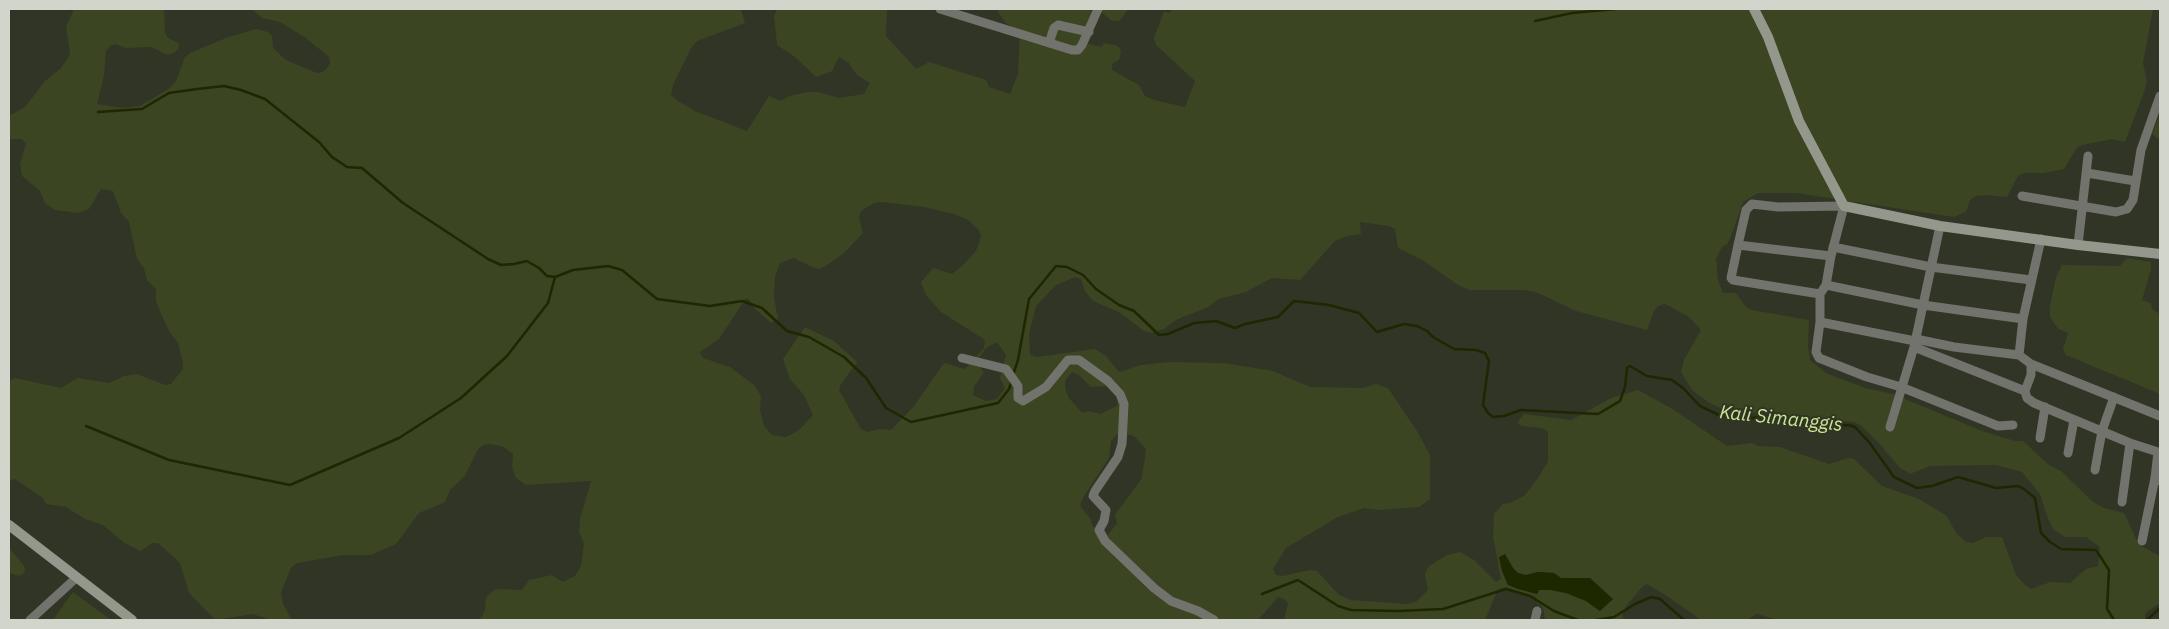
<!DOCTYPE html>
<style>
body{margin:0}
#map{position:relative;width:2169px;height:629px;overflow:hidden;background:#303526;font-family:"IBM Plex Sans",sans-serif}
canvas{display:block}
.frame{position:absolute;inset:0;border:10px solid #d2d5cc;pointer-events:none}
</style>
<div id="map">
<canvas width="2169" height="629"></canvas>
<div class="frame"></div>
</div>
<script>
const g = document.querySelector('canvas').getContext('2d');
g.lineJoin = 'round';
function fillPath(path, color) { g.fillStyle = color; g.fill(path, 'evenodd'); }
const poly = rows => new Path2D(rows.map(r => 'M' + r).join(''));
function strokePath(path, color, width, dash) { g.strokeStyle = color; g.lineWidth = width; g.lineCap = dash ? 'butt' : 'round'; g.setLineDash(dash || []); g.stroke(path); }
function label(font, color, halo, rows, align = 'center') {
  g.font = font + ' "IBM Plex Sans",sans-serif'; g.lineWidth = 4; g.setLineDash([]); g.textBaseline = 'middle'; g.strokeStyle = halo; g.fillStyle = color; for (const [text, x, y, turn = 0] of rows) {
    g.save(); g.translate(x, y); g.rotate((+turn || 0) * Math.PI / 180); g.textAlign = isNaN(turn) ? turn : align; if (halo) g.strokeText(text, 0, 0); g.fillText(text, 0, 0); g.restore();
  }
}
const green = poly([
 [74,9,164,9,165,33,168,38,179,43,178,49,174,53,168,55,151,47,126,48,115,44,110,46,106,51,104,75,97,104,122,108,140,106,170,88,176,81,185,57,190,53,226,38,256,29,268,32,272,36,273,48,286,60,317,73,323,72,327,68,330,63,329,57,306,38,280,22,262,18,252,9,741,9,745,23,697,41,691,48,673,85,671,95,678,101,695,111,747,131,769,96,781,101,789,96,808,92,818,92,839,98,864,94,870,83,857,75,848,62,839,57,832,71,816,77,795,57,777,45,774,16,777,9,887,9,886,36,916,69,929,62,986,80,989,87,1010,94,1018,74,1020,31,1006,23,998,12,998,9,1089,9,1092,12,1088,44,1102,47,1104,43,1115,45,1120,48,1121,53,1119,60,1112,64,1112,70,1139,85,1145,96,1154,100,1185,107,1195,81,1156,45,1154,38,1164,11,1170,13,1171,9,2153,9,2143,63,2147,82,2145,89,2125,142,2112,139,2078,146,2064,169,2044,173,2024,173,2018,176,2007,197,1988,195,1976,196,1970,200,1966,212,1954,217,1796,193,1758,193,1743,202,1730,239,1727,244,1722,247,1716,259,1718,280,1723,293,1736,293,1746,307,1752,310,1809,320,1808,347,1810,360,1826,373,1865,388,1893,394,1982,431,2015,441,2023,441,2049,465,2061,471,2093,502,2104,508,2124,513,2139,545,2160,556,2160,603,2145,613,2145,620,1778,620,1757,614,1747,620,1701,620,1667,596,1647,584,1643,586,1626,606,1622,616,1624,620,1545,620,1544,612,1541,605,1537,603,1536,597,1506,587,1498,589,1485,620,1284,620,1288,603,1284,599,1278,597,1258,620,479,620,485,611,486,597,496,589,522,590,529,580,552,575,563,582,575,576,581,566,584,544,579,532,580,519,591,481,526,485,516,478,512,467,513,454,502,446,490,444,483,445,478,449,464,477,450,490,445,502,419,513,396,544,371,555,344,555,297,563,291,568,281,592,283,604,292,620,271,620,253,614,215,620,189,593,180,563,158,543,152,543,140,551,123,542,103,525,85,519,66,507,46,504,43,498,15,479,9,481,9,381,15,378,61,388,78,378,109,383,124,376,137,374,165,385,171,384,183,369,183,363,178,343,170,333,160,312,156,301,156,289,147,280,144,268,137,259,129,222,121,213,113,191,101,189,89,209,78,213,55,210,45,203,40,191,22,176,20,164,26,144,22,139,9,139,9,116,25,107,45,81,61,68,68,58,70,52,66,27],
 [882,202,924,207,953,214,967,219,979,230,981,237,976,251,962,266,952,274,933,268,921,282,926,295,941,312,985,340,984,348,965,369,944,363,914,406,891,430,879,429,867,432,861,429,839,390,841,384,857,362,834,341,805,327,783,359,790,379,804,395,813,415,799,430,786,437,772,435,764,426,760,410,761,396,754,385,730,367,703,358,700,352,719,339,746,298,750,300,755,309,769,321,771,323,778,319,774,298,775,277,780,263,794,258,812,267,819,269,826,266,844,253,863,233,859,218,861,211,874,203],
 [1360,222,1389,226,1395,229,1398,248,1424,261,1458,285,1470,290,1525,290,1538,293,1576,311,1647,330,1654,311,1658,306,1665,304,1689,317,1701,330,1684,360,1681,372,1692,390,1708,402,1720,408,1747,409,1753,413,1854,422,1860,425,1877,441,1899,467,1910,474,1930,466,1996,465,2022,472,2040,494,2048,519,2054,530,2065,537,2086,537,2100,547,2098,566,2086,569,2070,583,2050,582,2031,589,2025,585,2016,575,2002,537,1986,537,1973,543,1966,542,1956,533,1947,516,1919,499,1882,486,1854,459,1848,458,1829,464,1780,447,1758,446,1752,443,1727,446,1671,408,1638,390,1611,398,1571,420,1524,414,1517,423,1523,426,1542,428,1548,432,1548,461,1538,478,1525,495,1510,503,1503,504,1494,514,1493,537,1501,579,1496,582,1474,560,1460,552,1447,555,1428,567,1425,574,1428,590,1417,601,1407,604,1351,600,1339,595,1317,571,1310,570,1283,576,1276,575,1273,569,1286,548,1338,517,1364,508,1378,510,1419,507,1430,499,1430,455,1417,431,1388,388,1376,384,1363,388,1310,387,1273,371,1224,363,1170,362,1141,365,1119,372,1106,356,1095,349,1037,357,1030,355,1029,334,1036,306,1056,285,1075,277,1081,279,1085,291,1093,301,1119,312,1144,331,1151,333,1164,329,1176,320,1208,307,1219,299,1246,292,1272,278,1300,280,1335,241,1348,236,1361,234],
 [997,342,1006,355,1000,378,1005,388,997,399,986,401,973,395,974,387,984,372,981,369,979,358,986,348],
 [1072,372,1079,375,1091,387,1108,386,1118,398,1117,406,1100,414,1090,411,1082,413,1069,398,1065,388,1065,381],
 [1122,433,1134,436,1146,449,1142,478,1117,512,1115,515,1117,523,1108,535,1093,527,1090,518,1080,506,1084,496,1109,458,1111,441,1116,435],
 [1499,557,1518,573,1526,575,1538,572,1554,573,1561,578,1590,578,1600,611,1586,601,1566,593,1551,590,1539,590,1537,594,1532,593,1508,585,1502,571],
 [1102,9,1128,9,1120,21,1112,21,1101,12],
 [2160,114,2160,140,2152,134],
 [2127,258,2151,262,2151,269,2142,300,2151,303,2152,309,2160,314,2160,394,2066,355,2063,349,2068,333,2058,329,2050,317,2050,306,2056,277,2062,265,2120,266],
 [9,548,24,566,25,572,20,576,9,573],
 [73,592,111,620,53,620]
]);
const water = poly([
 [1505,554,1513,568,1518,573,1526,575,1538,572,1554,573,1561,578,1590,578,1613,599,1600,611,1586,601,1566,593,1551,590,1539,590,1537,594,1518,589,1508,585,1502,571,1499,557]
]);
const stream = poly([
 [1535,21,1572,13,1616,9],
 [98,112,142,109,169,93,197,89,224,86,241,90,265,99,319,142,332,157,347,167,362,168,403,203,488,259,501,265,514,264,527,261,539,268,547,276,555,277,573,270,608,266,622,270,657,299,710,306,742,301,762,308,787,331,809,337,844,357,866,378,886,408,911,422,998,403,1009,389,1012,380],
 [1013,375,1018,360,1029,299,1056,266,1067,267,1083,275,1096,289,1119,305,1134,311,1159,335,1168,334,1194,323,1216,321,1235,328,1245,324,1278,317,1294,301,1329,305,1359,313,1377,332,1404,324,1417,326,1427,331,1433,337,1454,349,1476,350,1485,353,1489,361,1483,405,1488,413,1493,417,1504,416,1521,410,1598,414,1620,401,1625,387,1627,368,1630,366,1647,376,1672,380,1683,388,1700,406,1721,416,1734,413,1753,418,1764,416,1797,424,1820,426,1849,425,1855,427,1869,442,1894,477,1917,488,1932,486,1958,477,1996,488,2018,486,2024,489,2035,498,2041,533,2050,542,2061,549,2096,550,2109,570,2107,609,2114,620],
 [86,426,169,460,290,485,399,438,461,398,507,356,548,303,555,277],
 [1262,594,1298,580,1338,606,1351,610,1398,611,1443,609,1506,589,1530,596,1554,611,1578,620],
 [1596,620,1614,617,1635,604,1651,597,1660,599,1684,620],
 [2147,620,2160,608]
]);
const street = poly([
 [940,9,1072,50,1078,50,1082,45,1098,9],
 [1049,43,1054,28,1058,25,1089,32],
 [2087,173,2135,181],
 [2022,196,2116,212,2127,209,2133,200,2141,150,2160,96],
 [2041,239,2023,319,2019,355,2031,364,2031,375,2025,391,2027,398,2034,403,2130,443,2158,452,2155,478,2160,481],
 [1738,245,1831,256],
 [2078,245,2088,156],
 [1833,247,1931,267,2031,280],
 [1826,285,1923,305,2023,319],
 [1820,294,1733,280,1731,278,1738,245,1746,210,1752,204,1778,207,1844,206,1831,256,1826,285,1820,294,1820,322,1816,352,1819,358,1867,377,1901,387,1998,426,2013,425],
 [1820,322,1915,341],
 [1916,339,1954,347,2019,355],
 [1914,347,2025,391],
 [962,358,1006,369,1018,386,1018,398,1023,401,1046,387,1068,360,1079,360,1108,381,1120,394,1124,404,1122,444,1118,457,1095,491,1093,496,1106,510,1104,521,1099,530,1105,541,1154,588,1171,601,1198,611,1214,620],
 [2031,364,2160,416],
 [1890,427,1914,347,1940,226],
 [2040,438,2045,407],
 [2068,453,2074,420],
 [2095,470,2102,431,2114,397],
 [2122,502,2130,443],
 [2142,541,2155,478],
 [30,620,76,578],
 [1535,620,1537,611]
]);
const secondary = poly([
 [1754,9,1768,37,1799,121,1844,206,1940,226,2078,245,2160,254],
 [9,525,132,620]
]);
const waterNames = [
 ["Kali Simanggis",1781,419,6]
];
fillPath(green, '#3c4522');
fillPath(water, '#1d2700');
strokePath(stream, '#1d2700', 2.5);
strokePath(street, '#71736c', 9);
strokePath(secondary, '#94988c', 10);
label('italic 19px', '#cde691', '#303526', waterNames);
</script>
